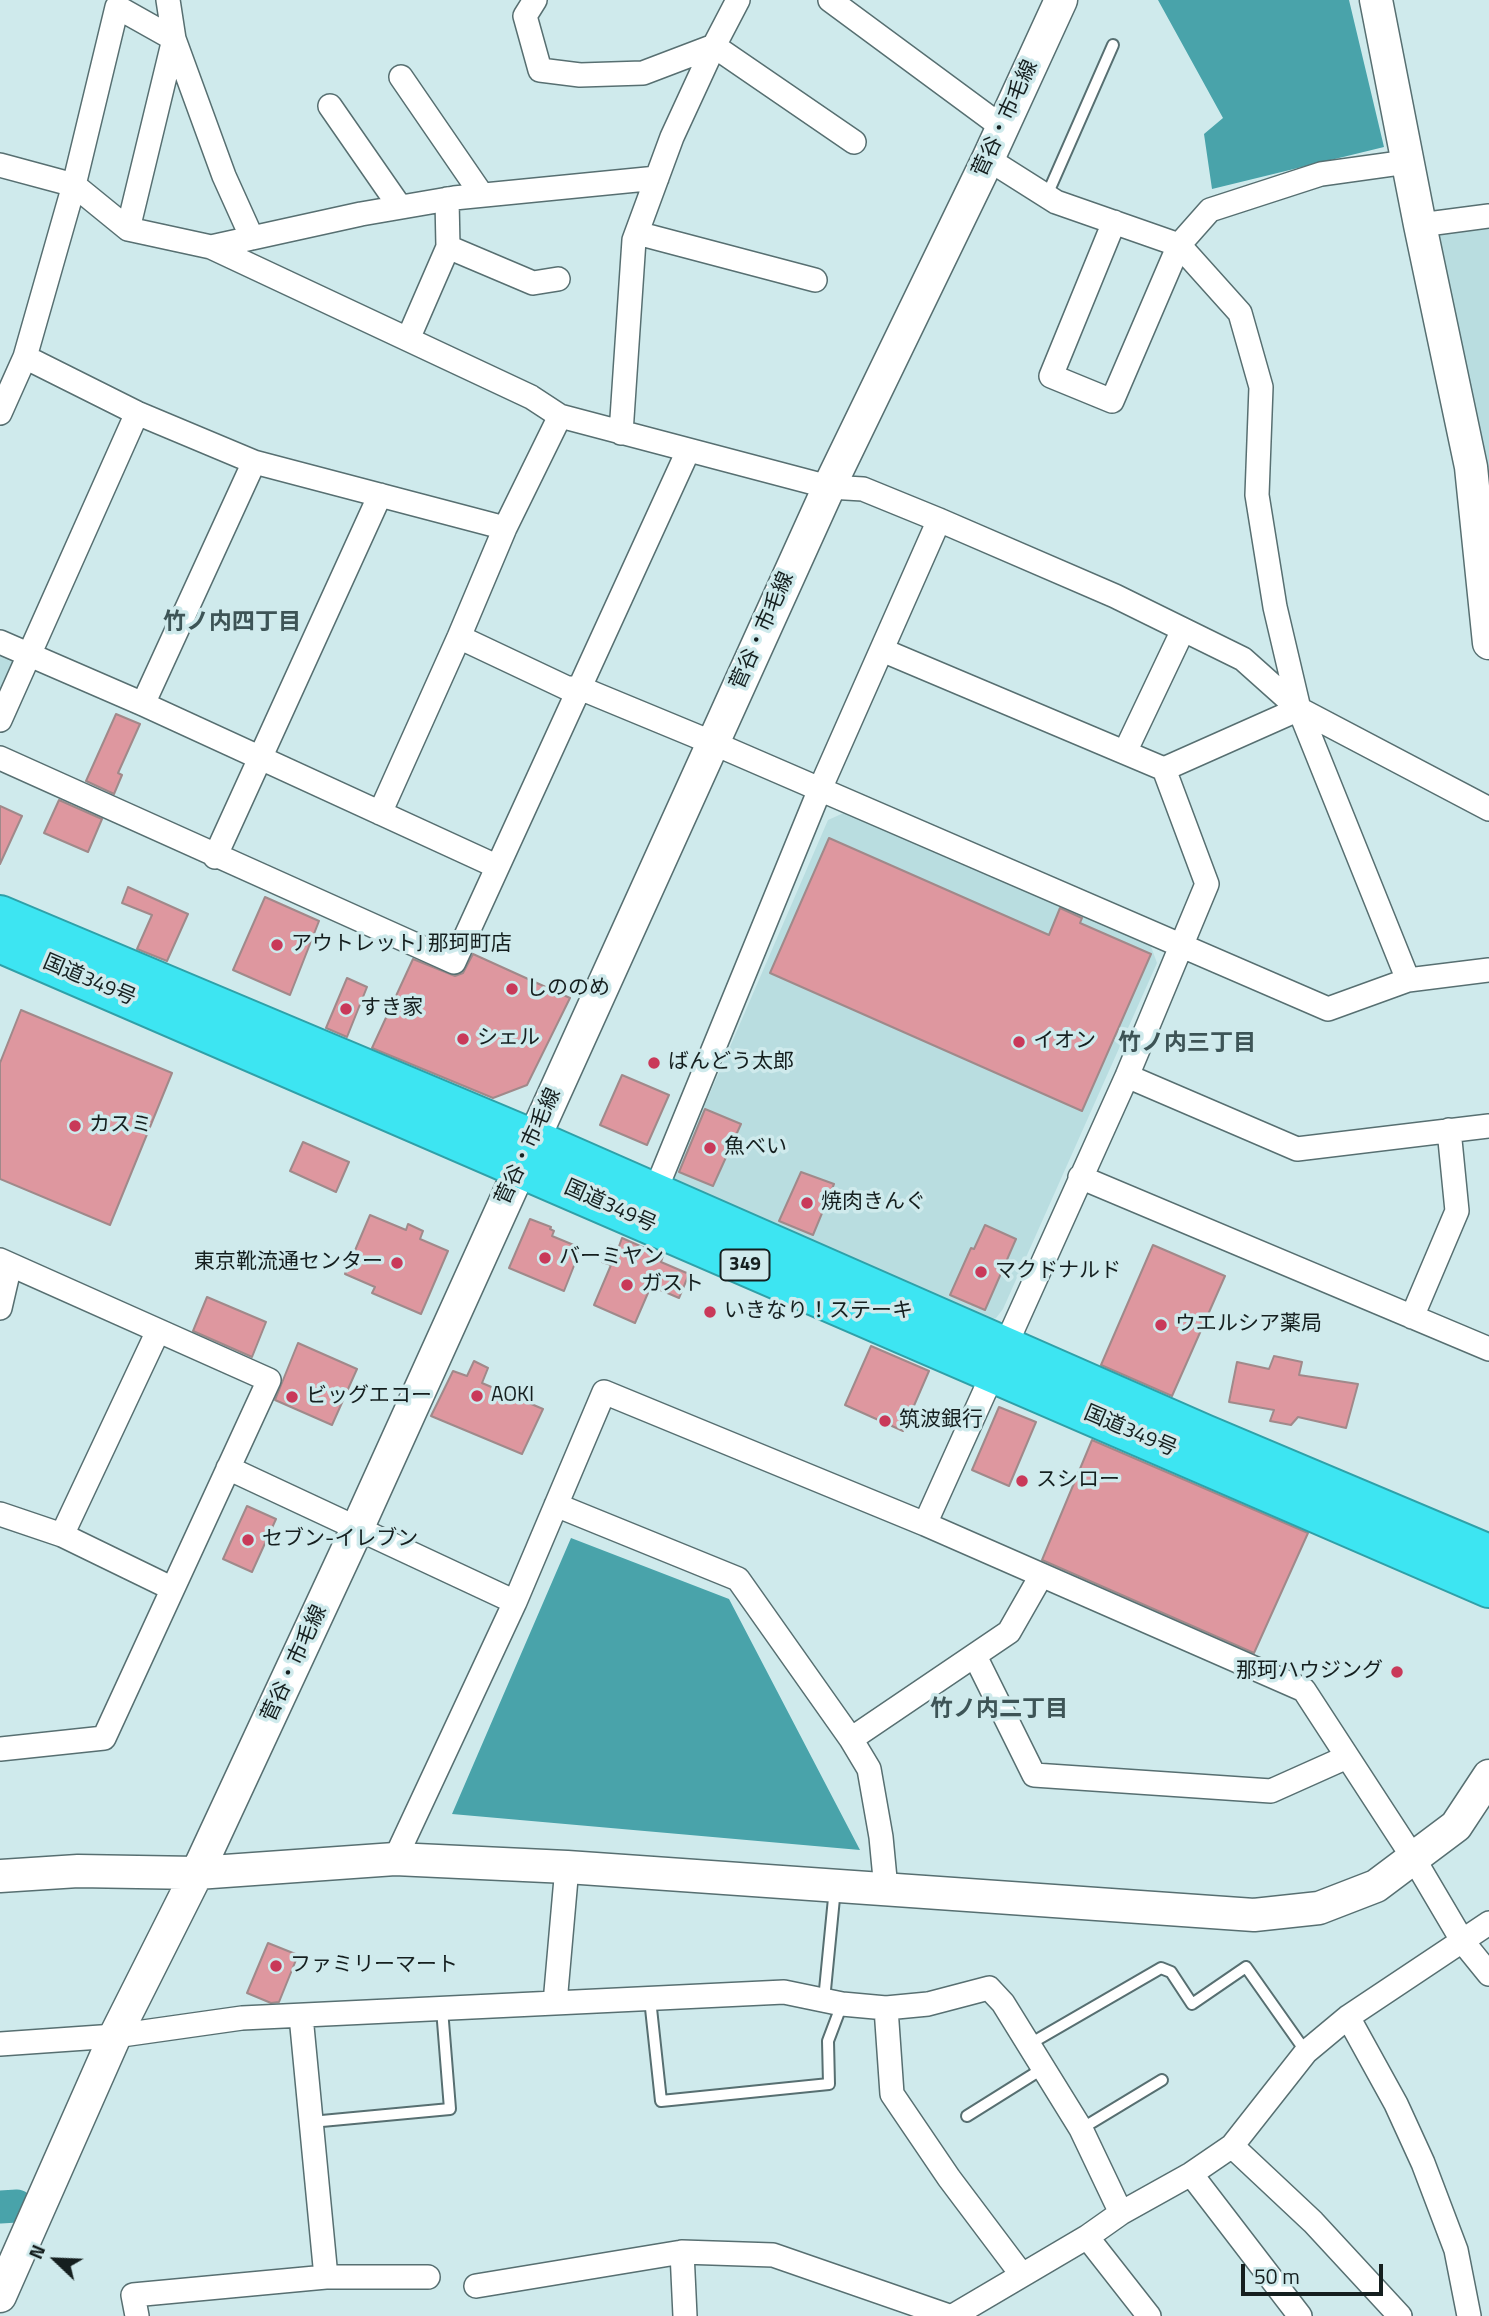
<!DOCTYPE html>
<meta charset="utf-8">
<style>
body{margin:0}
#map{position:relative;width:1489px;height:2316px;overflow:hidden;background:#cfeaec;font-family:"Titillium Web",sans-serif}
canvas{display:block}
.north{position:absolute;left:21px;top:2225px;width:70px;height:70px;-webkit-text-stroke:5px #cfeaec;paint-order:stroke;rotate:293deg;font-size:19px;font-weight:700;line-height:28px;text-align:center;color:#151f1f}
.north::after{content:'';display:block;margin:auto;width:24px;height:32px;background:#151f1f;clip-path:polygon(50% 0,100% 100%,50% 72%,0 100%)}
.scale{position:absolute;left:1241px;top:2264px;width:142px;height:32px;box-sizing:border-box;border:4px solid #151f1f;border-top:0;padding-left:9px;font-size:21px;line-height:24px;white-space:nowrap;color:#151f1f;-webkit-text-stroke:5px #cfeaec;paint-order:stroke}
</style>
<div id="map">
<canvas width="1489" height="2316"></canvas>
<div class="north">N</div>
<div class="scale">50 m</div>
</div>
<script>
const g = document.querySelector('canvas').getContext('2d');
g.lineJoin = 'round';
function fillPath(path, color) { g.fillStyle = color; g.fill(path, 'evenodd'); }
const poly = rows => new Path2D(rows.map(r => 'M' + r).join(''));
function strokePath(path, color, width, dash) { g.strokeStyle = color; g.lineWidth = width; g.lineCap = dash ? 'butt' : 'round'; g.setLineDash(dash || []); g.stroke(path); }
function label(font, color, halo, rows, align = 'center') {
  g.font = font + ' "Titillium Web","Noto Sans JP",sans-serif'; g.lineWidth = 7; g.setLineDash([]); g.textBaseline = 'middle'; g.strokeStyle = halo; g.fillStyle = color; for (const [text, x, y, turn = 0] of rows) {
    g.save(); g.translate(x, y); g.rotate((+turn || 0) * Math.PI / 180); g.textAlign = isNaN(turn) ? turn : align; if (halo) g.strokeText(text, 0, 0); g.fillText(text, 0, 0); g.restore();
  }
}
const built = poly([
 [1489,228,1489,520,1436,235],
 [0,652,15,658,0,692],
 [848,811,1149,941,1157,963,1003,1309,996,1318,985,1322,672,1181,828,820]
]);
const water = poly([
 [1158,0,1349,0,1384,147,1212,189,1204,134,1223,118],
 [571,1538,729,1599,860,1850,452,1814]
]);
const river = poly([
 [0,2207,17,2206]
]);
const building = poly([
 [116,714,140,724,118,773,122,775,114,794,86,781,116,714],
 [59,800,102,819,88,852,44,833,59,800],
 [0,806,22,816,0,864,0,806],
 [829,838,1049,935,1060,908,1082,918,1080,923,1151,954,1082,1111,770,973,829,838],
 [128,887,188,914,167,961,137,949,152,915,122,903,128,887],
 [265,897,319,921,290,995,233,970,265,897],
 [473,954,570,998,527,1085,493,1098,372,1048,413,959,455,976,463,973,473,954],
 [347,978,367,987,347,1037,326,1028,347,978],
 [21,1010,172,1073,110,1225,0,1179,0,1063,21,1010],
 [622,1075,669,1095,647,1145,600,1125,622,1075],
 [705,1109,741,1124,713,1186,679,1172,705,1109],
 [303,1142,349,1162,336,1192,290,1171,303,1142],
 [801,1172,834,1184,813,1235,779,1221,801,1172],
 [370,1215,406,1230,408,1224,423,1231,420,1239,448,1251,421,1314,372,1293,375,1287,345,1274,370,1215],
 [530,1219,551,1227,550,1229,554,1231,552,1236,581,1248,564,1291,509,1268,530,1219],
 [985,1225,1016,1239,985,1310,950,1295,971,1248,974,1249,985,1225],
 [622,1238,663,1256,661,1262,689,1274,679,1298,651,1286,635,1323,594,1305,611,1265,602,1262,609,1245,618,1249,622,1238],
 [1153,1245,1225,1276,1172,1396,1101,1365,1153,1245],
 [207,1297,266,1322,252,1357,193,1331,207,1297],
 [298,1343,357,1369,332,1425,275,1400,298,1343],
 [871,1346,929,1371,903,1431,845,1405,871,1346],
 [1274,1356,1302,1362,1299,1375,1358,1384,1346,1428,1298,1417,1291,1425,1270,1421,1274,1410,1229,1402,1237,1362,1269,1369,1274,1356],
 [474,1361,488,1368,482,1383,543,1409,522,1454,431,1416,453,1371,467,1376,474,1361],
 [999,1407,1036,1422,1009,1486,972,1470,999,1407],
 [1092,1440,1308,1533,1254,1653,1042,1560,1092,1440],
 [247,1506,276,1519,252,1572,223,1559,247,1506],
 [268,1943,298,1955,279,2002,271,2003,247,1993,268,1943]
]);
const lane = poly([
 [1047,195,1113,45],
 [650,1999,661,2101,829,2084,828,2041,842,2004],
 [824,2000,835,1888],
 [1028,2045,1161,1968,1171,1972,1192,2004,1246,1967,1306,2052],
 [967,2116,1042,2069],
 [311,2122,450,2109,442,2009],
 [1081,2129,1162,2080]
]);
const street = poly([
 [168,0,174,39,224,176,252,238],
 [535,0,525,16,540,70,580,75,643,73,714,46],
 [830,0,1002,127],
 [714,46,854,142],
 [401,77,482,195],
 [330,106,400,207],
 [988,159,1056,202,1179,245,1240,313,1261,387,1257,495,1275,607,1299,709,1408,980],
 [0,165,74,185,128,229,211,247,531,397,560,416,829,487,863,489,939,520,1115,596,1243,659,1299,709,1489,809],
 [1114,222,1051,376,1112,401,1179,245,1210,210,1321,174,1407,162],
 [1420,225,1489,216],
 [637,233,815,280],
 [211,247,361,214,454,198,657,178],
 [448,247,533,283,558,279],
 [408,339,448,247,447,199],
 [25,357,137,413,254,462,505,528],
 [0,413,25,357,74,185,117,7,174,39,128,229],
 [621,433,634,240,672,137,714,46,738,0],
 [459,637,567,688,580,688,713,743,1328,1009,1408,980,1489,970],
 [0,642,143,704,496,866],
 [882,650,1164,769,1299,709],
 [143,704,254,462],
 [0,720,137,413],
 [1125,752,1183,630],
 [0,758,454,962,688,451],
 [380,813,459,637,505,528,560,416],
 [215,857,380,495],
 [1127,1076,1297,1149,1489,1126],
 [1080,1177,1489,1349],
 [654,1194,820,789,939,520],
 [0,1260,269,1380,104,1738,0,1749],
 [0,1308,10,1265],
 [1412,1317,1457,1211,1449,1130],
 [228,1468,515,1602],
 [556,1505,738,1579,851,1739,869,1769,881,1837,886,1889],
 [0,1514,62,1535,171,1588],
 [925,1524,1127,1076,1207,884,1164,769],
 [62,1535,158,1331],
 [975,1656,1034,1775,1271,1791,1347,1757],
 [851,1739,1009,1632,1041,1576],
 [395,1859,515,1602,604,1392,925,1524,1304,1690,1414,1859,1463,1942,1489,1974],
 [555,2003,567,1867],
 [886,2008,892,2094,949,2178,1022,2275],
 [1348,2017,1396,2104,1423,2163,1456,2250,1469,2316],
 [0,2044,115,2036,242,2018,784,1992,842,2004,886,2008,928,2004,989,1988,1003,2003,1081,2129,1121,2213],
 [1232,2146,1313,2222,1400,2316],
 [1191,2174,1300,2316],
 [1087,2237,1149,2316],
 [682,2252,685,2316],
 [326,2277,428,2277],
 [476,2286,682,2252,773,2255,949,2316],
 [137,2316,133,2295,326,2277,301,2016],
 [953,2316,1087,2237,1121,2213,1191,2174,1232,2146,1306,2052,1348,2017,1489,1923]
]);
const secondary = poly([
 [1376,0,1420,225,1471,467,1489,643],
 [0,1876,78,1871,197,1873,395,1859,567,1867,1254,1915,1319,1908,1376,1886,1456,1826,1489,1776],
 [0,2296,115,2036,197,1873,357,1529,829,487,988,159,1061,0]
]);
const highway = poly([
 [0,915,533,1139,1204,1434,1489,1554],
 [0,943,1489,1588]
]);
const markers = [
 [277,945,7,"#c93959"],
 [512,989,7,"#c93959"],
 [346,1009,7,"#c93959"],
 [463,1039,7,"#c93959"],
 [1019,1042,7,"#c93959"],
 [654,1063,7,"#c93959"],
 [75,1126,7,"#c93959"],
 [710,1148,7,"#c93959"],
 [807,1203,7,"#c93959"],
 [545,1258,7,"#c93959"],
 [397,1263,7,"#c93959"],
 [981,1272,7,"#c93959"],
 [627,1285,7,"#c93959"],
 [710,1312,7,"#c93959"],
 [1161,1325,7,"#c93959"],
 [477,1396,7,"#c93959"],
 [292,1397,7,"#c93959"],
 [885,1421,7,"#c93959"],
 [1022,1481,7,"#c93959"],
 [248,1540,7,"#c93959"],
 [1397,1672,7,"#c93959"],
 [276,1966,7,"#c93959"]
];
const shields = [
 [745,1265,49]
];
const shieldNames = [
 ["349",745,1265]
];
const streetNames = [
 ["菅谷・市毛線",1006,119,-65],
 ["菅谷・市毛線",763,631,-66],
 ["国道349号",89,981,23],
 ["菅谷・市毛線",529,1147,-65],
 ["国道349号",610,1207,24],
 ["国道349号",1130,1432,23],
 ["菅谷・市毛線",295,1664,-65]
];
const poiNames = [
 ["アウトレットJ 那珂町店",291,945],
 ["しののめ",526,989],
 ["すき家",360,1009],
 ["シェル",477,1039],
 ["イオン",1033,1042],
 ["ばんどう太郎",668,1063],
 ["カスミ",89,1126],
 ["魚べい",724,1148],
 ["焼肉きんぐ",821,1203],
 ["バーミヤン",559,1258],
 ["東京靴流通センター",383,1263,"right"],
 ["マクドナルド",995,1272],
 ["ガスト",641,1285],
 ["いきなり！ステーキ",724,1312],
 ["ウエルシア薬局",1175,1325],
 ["AOKI",491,1396],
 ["ビッグエコー",306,1397],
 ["筑波銀行",899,1421],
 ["スシロー",1036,1481],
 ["セブン-イレブン",262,1540],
 ["那珂ハウジング",1383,1672,"right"],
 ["ファミリーマート",290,1966]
];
const neighbourhoodNames = [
 ["竹ノ内四丁目",232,623],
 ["竹ノ内三丁目",1187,1044],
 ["竹ノ内二丁目",999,1710]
];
fillPath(built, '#b9dde0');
fillPath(water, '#49a3aa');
strokePath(river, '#49a3aa', 33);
fillPath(building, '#de979f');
strokePath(building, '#a0898a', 2);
strokePath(lane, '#576f71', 14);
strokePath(street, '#576f71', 26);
strokePath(secondary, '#576f71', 35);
strokePath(highway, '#2fa0a8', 42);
strokePath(lane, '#fff', 10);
strokePath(street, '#fff', 23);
strokePath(secondary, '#fff', 32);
strokePath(highway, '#3de5f2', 38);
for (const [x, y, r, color] of markers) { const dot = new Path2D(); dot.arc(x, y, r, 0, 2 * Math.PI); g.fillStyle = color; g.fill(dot); strokePath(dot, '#cfeaec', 2.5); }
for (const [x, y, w] of shields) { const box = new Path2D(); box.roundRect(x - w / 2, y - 15.5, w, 31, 5); g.fillStyle = '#cfeaec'; g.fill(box); strokePath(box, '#151f1f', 2); }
label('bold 19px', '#151f1f', null, shieldNames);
label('21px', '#151f1f', '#cfeaec', streetNames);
label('21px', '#151f1f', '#cfeaec', poiNames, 'left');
label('bold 23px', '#3d5456', '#cfeaec', neighbourhoodNames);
</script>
